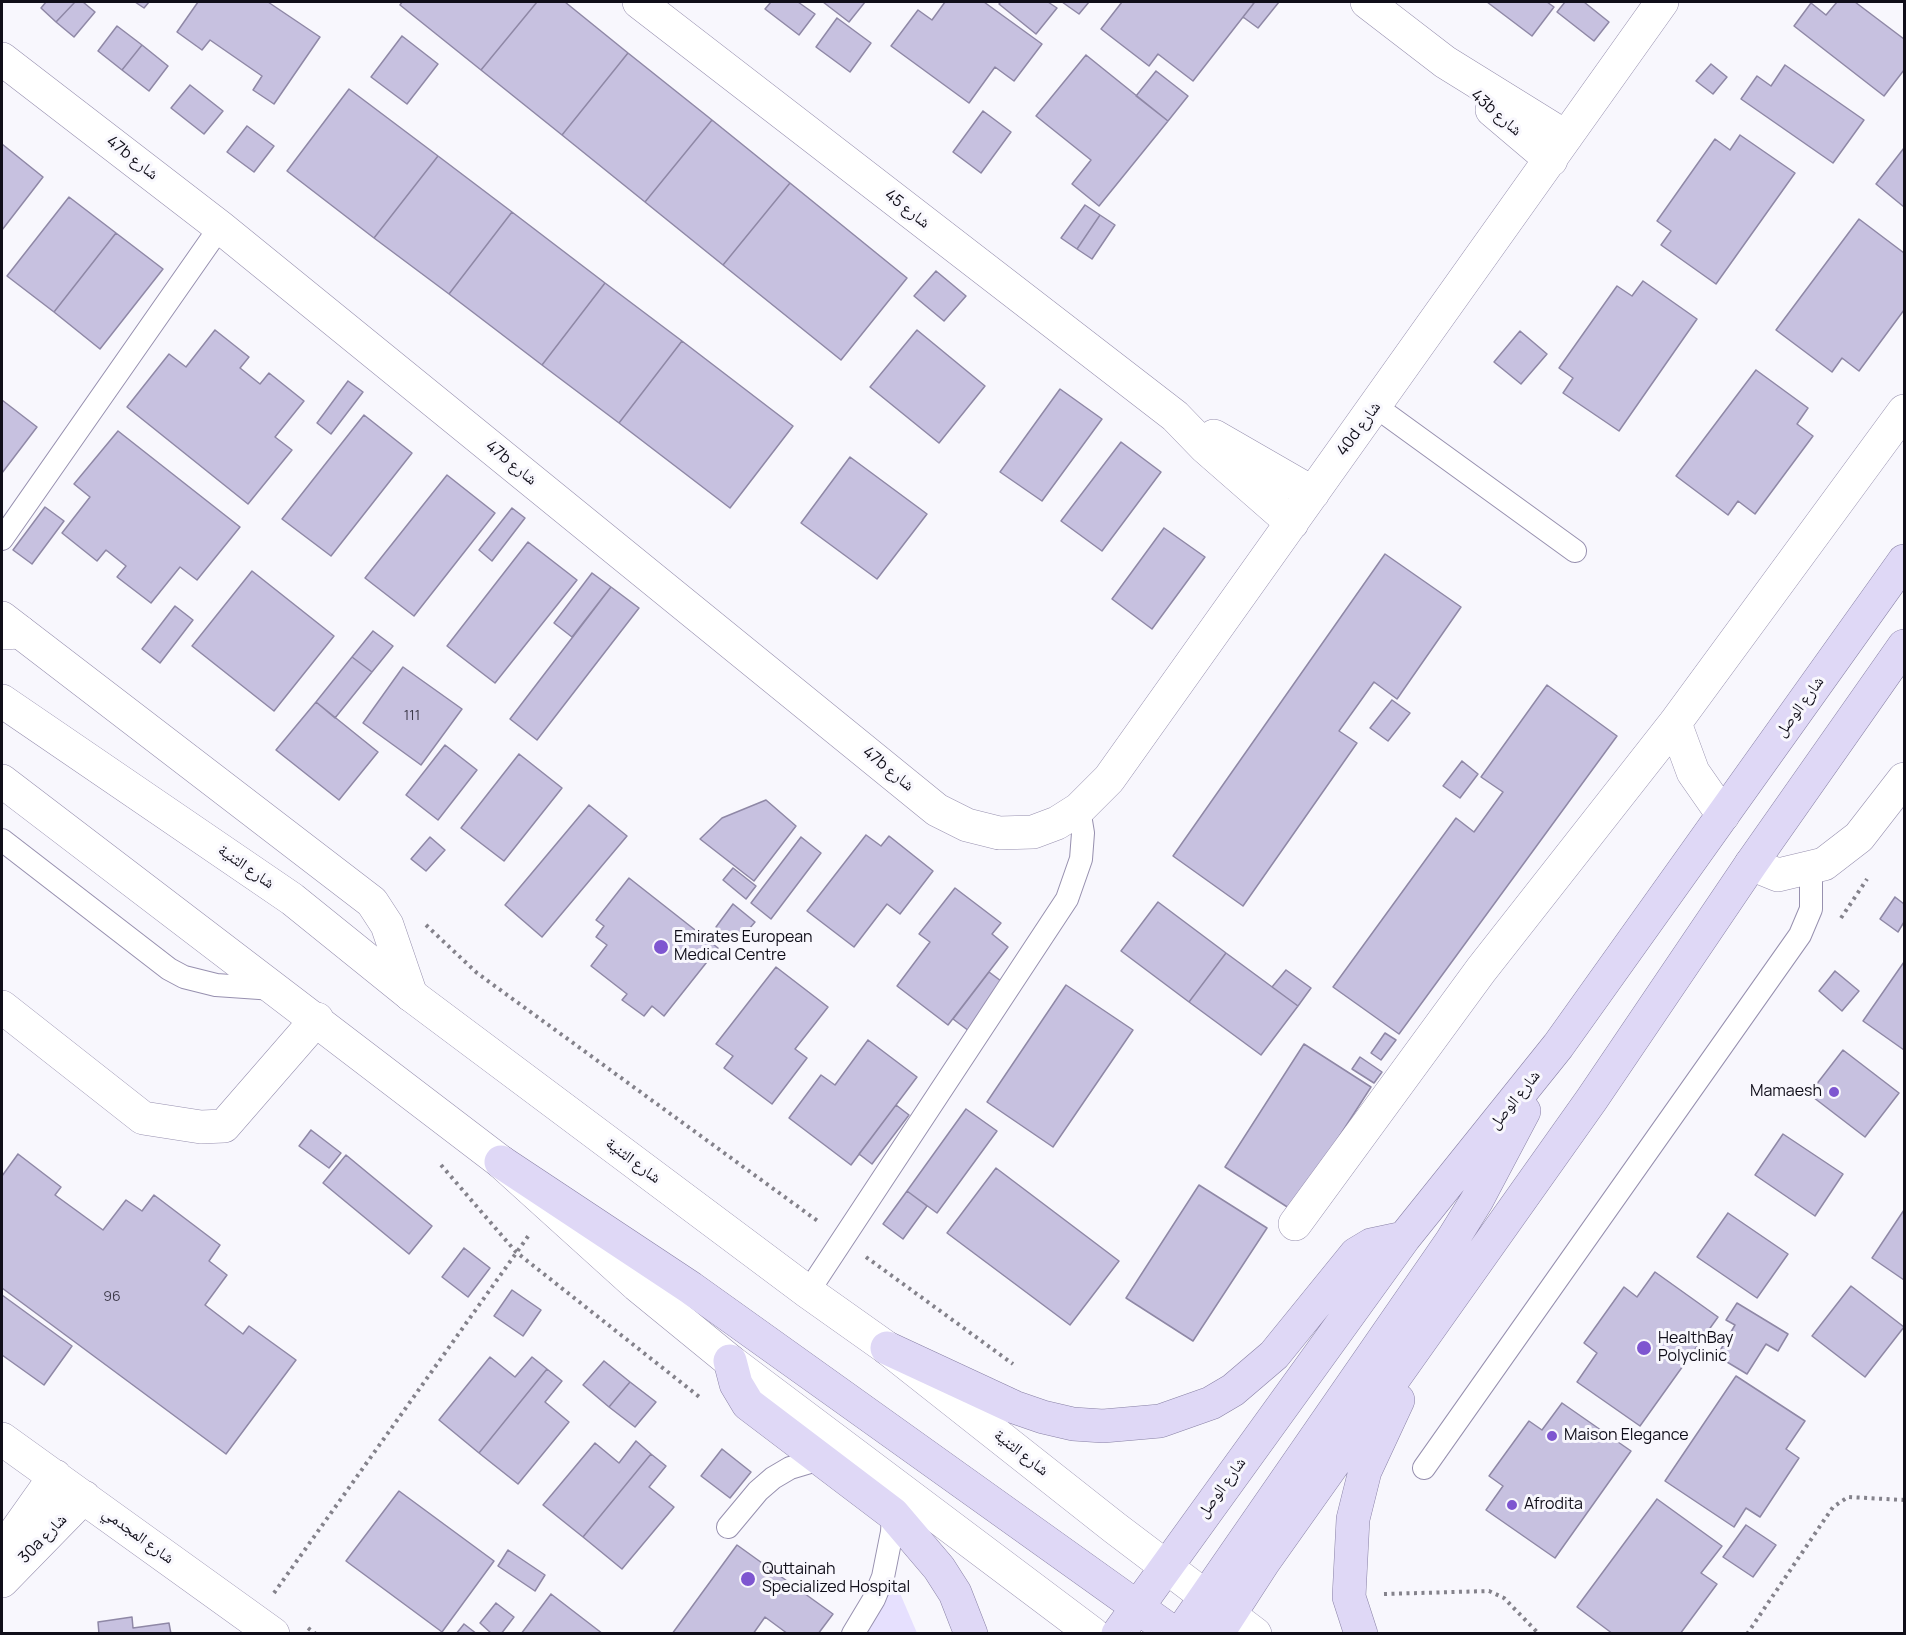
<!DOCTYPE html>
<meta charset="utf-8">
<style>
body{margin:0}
#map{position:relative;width:1906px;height:1635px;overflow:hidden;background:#f8f7fd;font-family:Manrope,sans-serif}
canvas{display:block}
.frame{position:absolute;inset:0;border:3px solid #100e19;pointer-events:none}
</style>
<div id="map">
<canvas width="1906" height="1635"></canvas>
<div class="frame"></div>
</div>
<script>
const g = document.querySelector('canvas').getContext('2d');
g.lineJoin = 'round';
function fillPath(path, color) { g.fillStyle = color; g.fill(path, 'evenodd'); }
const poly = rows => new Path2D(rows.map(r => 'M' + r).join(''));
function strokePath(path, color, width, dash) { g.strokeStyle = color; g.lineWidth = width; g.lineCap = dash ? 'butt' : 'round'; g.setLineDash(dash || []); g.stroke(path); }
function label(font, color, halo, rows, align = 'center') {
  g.font = font + ' Manrope,"Noto Naskh Arabic",sans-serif'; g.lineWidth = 6; g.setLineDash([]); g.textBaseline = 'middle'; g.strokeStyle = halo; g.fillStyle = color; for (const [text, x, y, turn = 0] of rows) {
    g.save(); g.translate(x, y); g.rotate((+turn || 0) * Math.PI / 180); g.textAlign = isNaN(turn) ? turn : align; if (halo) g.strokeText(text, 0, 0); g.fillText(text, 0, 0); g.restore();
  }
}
const green = poly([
 [893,1577,917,1633,854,1633]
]);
const building = poly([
 [46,2,75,2,56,22,41,8,46,2],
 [75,2,83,2,95,12,74,37,56,22,75,2],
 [135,2,149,2,144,8,135,2],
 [198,2,268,2,320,37,274,104,253,90,262,76,210,40,202,50,177,32,198,2],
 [402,2,537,2,481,70,400,5,402,2],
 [537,2,565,2,628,53,562,135,481,70,537,2],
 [771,2,798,2,815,14,799,35,765,9,771,2],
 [823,2,865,2,849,22,823,2],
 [945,2,984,2,1042,44,1014,81,995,67,969,103,891,46,918,10,932,20,945,2],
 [1001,2,1048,2,1057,8,1036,34,999,4,1001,2],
 [1062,2,1089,2,1079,14,1062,2],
 [1122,2,1251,2,1254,3,1193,81,1158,54,1149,66,1101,29,1122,2],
 [1251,2,1279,2,1258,28,1243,17,1254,3,1251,2],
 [1487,2,1547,2,1554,7,1532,36,1487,2],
 [1565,2,1584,2,1609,22,1594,41,1557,12,1565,2],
 [1837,2,1855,2,1904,39,1904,70,1884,96,1794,26,1811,3,1826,15,1837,2],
 [837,18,871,43,850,72,816,47,837,18],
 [117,26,142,45,122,70,98,51,117,26],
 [402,36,438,64,407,104,371,77,402,36],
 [142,45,168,66,149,91,122,70,142,45],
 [628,53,712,120,645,202,562,135,628,53],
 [1086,55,1168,121,1099,206,1072,184,1091,160,1036,116,1086,55],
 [1711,64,1727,77,1713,94,1696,81,1711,64],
 [1785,65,1864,120,1833,163,1741,99,1757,76,1771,86,1785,65],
 [1156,71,1188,96,1168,121,1136,96,1156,71],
 [190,85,223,111,204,134,171,108,190,85],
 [349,89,438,156,374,238,287,171,349,89],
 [983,111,1011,132,981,173,953,152,983,111],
 [712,120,790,183,723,265,645,202,712,120],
 [247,126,274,146,254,172,227,152,247,126],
 [1740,135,1795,173,1716,284,1661,245,1671,231,1657,221,1715,139,1730,150,1740,135],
 [2,144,43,177,2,230,2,144],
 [1904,148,1904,207,1876,184,1904,148],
 [438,156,512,212,449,294,374,238,438,156],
 [790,183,907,278,841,360,723,265,790,183],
 [69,197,116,233,54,312,7,276,69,197],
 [1085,205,1100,215,1077,249,1061,238,1085,205],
 [512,212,605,283,542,365,449,294,512,212],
 [1100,215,1115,225,1092,259,1077,249,1100,215],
 [1859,219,1904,253,1904,310,1859,371,1842,358,1832,372,1776,330,1859,219],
 [116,233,163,269,100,349,54,312,116,233],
 [936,271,966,296,944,321,914,296,936,271],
 [1643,281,1697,319,1619,431,1563,393,1573,378,1559,368,1617,286,1632,296,1643,281],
 [605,283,682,341,619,423,542,365,605,283],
 [215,330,249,357,240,368,260,384,269,373,304,401,275,437,292,450,248,504,127,407,169,354,186,367,215,330],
 [917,330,985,386,939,443,870,387,917,330],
 [1520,331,1547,354,1521,384,1494,362,1520,331],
 [682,341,793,426,730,508,619,423,682,341],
 [1756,370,1808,408,1797,424,1813,436,1755,514,1738,501,1728,515,1676,476,1756,370],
 [348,381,363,392,331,434,317,423,348,381],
 [1060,389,1102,419,1042,501,1000,472,1060,389],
 [2,400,37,427,2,473,2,400],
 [364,415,412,453,331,556,282,519,364,415],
 [118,431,240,527,197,580,180,567,151,603,117,577,126,566,106,550,97,561,62,533,90,497,74,484,118,431],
 [1121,442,1161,472,1102,551,1061,521,1121,442],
 [850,457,927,514,877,579,801,523,850,457],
 [447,475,495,513,414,616,365,578,447,475],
 [45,507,64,521,32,564,13,550,45,507],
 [512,508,525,518,492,561,479,550,512,508],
 [1164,528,1205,557,1152,629,1112,599,1164,528],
 [528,542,577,580,495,683,447,646,528,542],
 [1385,554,1461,607,1397,699,1374,682,1339,731,1357,743,1243,906,1173,856,1385,554],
 [252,571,334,636,274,711,192,646,252,571],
 [592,573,611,587,572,637,554,623,592,573],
 [611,587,639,608,537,740,510,719,611,587],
 [175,606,193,620,160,663,142,649,175,606],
 [373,631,393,646,372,672,352,657,373,631],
 [352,657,372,672,335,718,316,702,352,657],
 [403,667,462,709,421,765,363,723,403,667],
 [1547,685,1617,736,1399,1034,1333,987,1456,818,1474,832,1503,792,1481,777,1547,685],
 [1392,700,1410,713,1388,741,1370,728,1392,700],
 [316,702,378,752,339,800,276,750,316,702],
 [445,745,477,770,438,820,406,795,445,745],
 [519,754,562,788,504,861,461,828,519,754],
 [1462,761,1478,774,1460,798,1443,786,1462,761],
 [766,800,796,826,754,881,700,839,722,818,766,800],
 [589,805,627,836,542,937,505,905,589,805],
 [866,835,881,846,889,836,933,871,900,914,887,904,854,947,807,911,866,835],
 [430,837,445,850,426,871,411,859,430,837],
 [801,837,821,853,771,919,751,903,801,837],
 [733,868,756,886,746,899,723,880,733,868],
 [629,878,718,948,664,1016,652,1006,644,1016,622,1000,627,994,591,966,607,945,596,937,604,926,596,920,629,878],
 [955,888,1001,923,992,934,1008,947,948,1025,897,986,930,942,919,934,955,888],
 [1895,897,1904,904,1904,922,1898,932,1880,919,1895,897],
 [1158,902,1226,953,1189,1002,1121,951,1158,902],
 [733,904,755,922,737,943,716,927,733,904],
 [1226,953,1298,1006,1261,1055,1189,1002,1226,953],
 [1904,962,1904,1050,1863,1021,1904,962],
 [776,967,828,1007,795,1049,807,1058,772,1104,724,1068,733,1056,716,1044,776,967],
 [1286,970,1311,988,1298,1006,1272,987,1286,970],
 [1835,971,1859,991,1842,1011,1819,991,1835,971],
 [989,972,1005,984,969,1031,953,1019,989,972],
 [1066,985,1133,1030,1053,1147,987,1102,1066,985],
 [1385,1033,1396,1040,1381,1060,1371,1053,1385,1033],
 [868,1040,917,1077,851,1165,789,1118,821,1075,835,1085,868,1040],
 [1304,1044,1371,1087,1292,1210,1225,1167,1304,1044],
 [1843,1050,1899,1093,1865,1137,1809,1094,1843,1050],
 [1360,1057,1382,1072,1374,1083,1352,1069,1360,1057],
 [896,1105,909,1115,872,1164,859,1154,896,1105],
 [966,1109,997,1131,937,1213,907,1191,966,1109],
 [311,1130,341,1153,329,1168,299,1146,311,1130],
 [1783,1134,1843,1174,1815,1216,1755,1175,1783,1134],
 [18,1154,61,1187,55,1195,103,1230,126,1200,142,1211,154,1195,220,1245,209,1261,227,1275,205,1305,243,1334,249,1326,296,1360,226,1454,2,1288,2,1176,18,1154],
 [346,1155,432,1226,409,1254,323,1183,346,1155],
 [996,1168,1119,1261,1070,1325,947,1233,996,1168],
 [1199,1185,1267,1228,1193,1341,1126,1298,1199,1185],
 [907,1191,927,1206,903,1239,883,1224,907,1191],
 [1904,1210,1904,1280,1872,1258,1904,1210],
 [1728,1213,1788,1254,1757,1298,1697,1257,1728,1213],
 [464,1248,490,1268,468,1297,442,1277,464,1248],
 [1655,1272,1718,1317,1640,1426,1577,1382,1597,1353,1584,1343,1624,1287,1637,1297,1655,1272],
 [1851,1286,1904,1327,1865,1377,1812,1336,1851,1286],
 [512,1290,541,1310,523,1336,494,1316,512,1290],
 [2,1295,72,1346,44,1385,2,1355,2,1295],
 [1737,1303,1788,1334,1778,1351,1766,1344,1747,1374,1717,1356,1735,1325,1726,1320,1737,1303],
 [490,1357,515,1377,532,1357,547,1369,479,1453,439,1420,490,1357],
 [604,1361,630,1382,609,1407,583,1385,604,1361],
 [547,1369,562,1381,545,1402,569,1422,518,1484,479,1453,547,1369],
 [1736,1376,1805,1421,1786,1449,1799,1458,1760,1517,1746,1508,1734,1527,1665,1481,1736,1376],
 [630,1382,656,1402,635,1427,609,1407,630,1382],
 [1562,1403,1631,1451,1555,1558,1486,1510,1503,1486,1489,1476,1529,1421,1542,1430,1562,1403],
 [636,1441,651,1454,583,1537,543,1505,595,1443,619,1463,636,1441],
 [722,1449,751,1472,730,1498,701,1476,722,1449],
 [651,1454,666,1466,649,1487,674,1507,622,1569,583,1537,651,1454],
 [399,1491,494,1561,442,1632,346,1561,399,1491],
 [1657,1499,1722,1546,1701,1573,1717,1584,1680,1634,1613,1634,1577,1607,1657,1499],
 [1746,1525,1776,1545,1753,1577,1723,1557,1746,1525],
 [737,1545,833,1614,818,1634,788,1634,765,1617,753,1634,672,1634,737,1545],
 [508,1550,545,1575,535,1591,498,1566,508,1550],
 [551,1594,603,1634,521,1634,551,1594],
 [496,1603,514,1617,501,1634,492,1634,480,1623,496,1603],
 [132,1617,133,1628,169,1623,171,1634,99,1634,98,1622,132,1617],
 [464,1624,477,1634,456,1634,464,1624]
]);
const path = poly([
 [1841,918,1867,879],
 [426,925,477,973,819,1222],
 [441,1165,516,1252,702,1399],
 [866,1257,1013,1364],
 [274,1593,529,1235],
 [1384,1594,1489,1591,1504,1598,1539,1634],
 [308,1628,316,1634],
 [1747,1634,1833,1507,1848,1497,1904,1500]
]);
const service = poly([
 [1375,406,1575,551],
 [2,539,220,227],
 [2,840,169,969,184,977,216,985,274,989],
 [808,1292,1067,899,1081,859,1083,833,1079,809],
 [1424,1468,1800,935,1811,909,1811,869],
 [728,1527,758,1491,773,1478,790,1468,820,1459],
 [853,1634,874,1599,883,1577,892,1532,893,1514]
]);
const minor = poly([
 [639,2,1175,416,1205,447,1292,523],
 [1367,2,1445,62,1566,137],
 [2,59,220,227,937,810,967,825,999,833,1033,832,1057,823,1079,809,1109,779,1662,2],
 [1492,110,1551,160],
 [1214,436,1313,493],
 [2,618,372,902,387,925,411,995],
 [1675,723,1693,772,1723,815],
 [1751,864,1778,875,1824,864,1859,837,1904,779],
 [2,1007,143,1118,201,1127,224,1126,317,1019],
 [1295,1224,1481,970,1675,723,1904,411],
 [2,1439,273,1634],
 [2,1551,55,1476],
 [2,1581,84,1497]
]);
const secondary = poly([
 [2,633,20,632],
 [2,701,292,899,411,995,808,1292,887,1348,1115,1528,1255,1634],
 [2,781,501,1162,637,1285,730,1361,1093,1634]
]);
const primary = poly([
 [501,1162,691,1288,1175,1634],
 [887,1348,1014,1407,1043,1417,1073,1424,1103,1426,1160,1421,1211,1403,1233,1390,1274,1355,1356,1254,1371,1245,1404,1238],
 [730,1361,736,1384,748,1404,893,1514,939,1568,955,1593,971,1634],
 [1118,1634,1404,1238,1558,1046,1904,561],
 [1180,1634,1451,1242,1477,1200,1524,1111],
 [1217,1634,1263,1563,1592,1099,1751,864,1904,646],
 [1361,1634,1349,1597,1353,1519,1365,1471,1398,1400]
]);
const markers = [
 [661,947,8,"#7e56d0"],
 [1834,1092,6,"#7e56d0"],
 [1644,1348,8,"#7e56d0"],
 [1552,1436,6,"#7e56d0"],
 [1512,1505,6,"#7e56d0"],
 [748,1579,8,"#7e56d0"]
];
const numberNames = [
 ["111",412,716],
 ["96",112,1297]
];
const streetNames = [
 ["43b شارع",1496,113,41],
 ["47b شارع",132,158,38],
 ["شارع 45",907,209,38],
 ["40d شارع",1359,429,-54],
 ["47b شارع",511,463,39],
 ["شارع الوصل",1800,707,-54],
 ["47b شارع",888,769,39],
 ["شارع الثنية",246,867,35],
 ["شارع الوصل",1515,1100,-51],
 ["شارع الثنية",633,1161,37],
 ["شارع الثنية",1021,1453,38],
 ["شارع الوصل",1222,1488,-54],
 ["شارع المجدمي",138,1536,36],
 ["30a شارع",43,1539,-46]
];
const poiNames = [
 ["Emirates European",674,938],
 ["Medical Centre",674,956],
 ["Mamaesh",1822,1092,"right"],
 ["HealthBay",1658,1339],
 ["Polyclinic",1658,1357],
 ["Maison Elegance",1564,1436],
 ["Afrodita",1524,1505],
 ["Quttainah",762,1570],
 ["Specialized Hospital",762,1588]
];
fillPath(green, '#e6e0fe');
fillPath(building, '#c7c1e0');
strokePath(building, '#8f88a6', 1.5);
strokePath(service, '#9790af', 24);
strokePath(minor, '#9790af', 34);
strokePath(secondary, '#9790af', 34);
strokePath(primary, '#8880a5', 34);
strokePath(path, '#84828b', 4, [3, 4.5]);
strokePath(service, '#fff', 22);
strokePath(minor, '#fff', 33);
strokePath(secondary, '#fff', 33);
strokePath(primary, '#dfd8f6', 33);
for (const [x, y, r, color] of markers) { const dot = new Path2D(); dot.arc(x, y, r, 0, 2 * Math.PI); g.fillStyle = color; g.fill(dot); strokePath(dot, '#f8f7fd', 2); }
label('14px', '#3e3b4b', null, numberNames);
label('16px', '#100e19', '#f8f7fd', streetNames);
label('16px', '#100e19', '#f8f7fd', poiNames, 'left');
</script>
